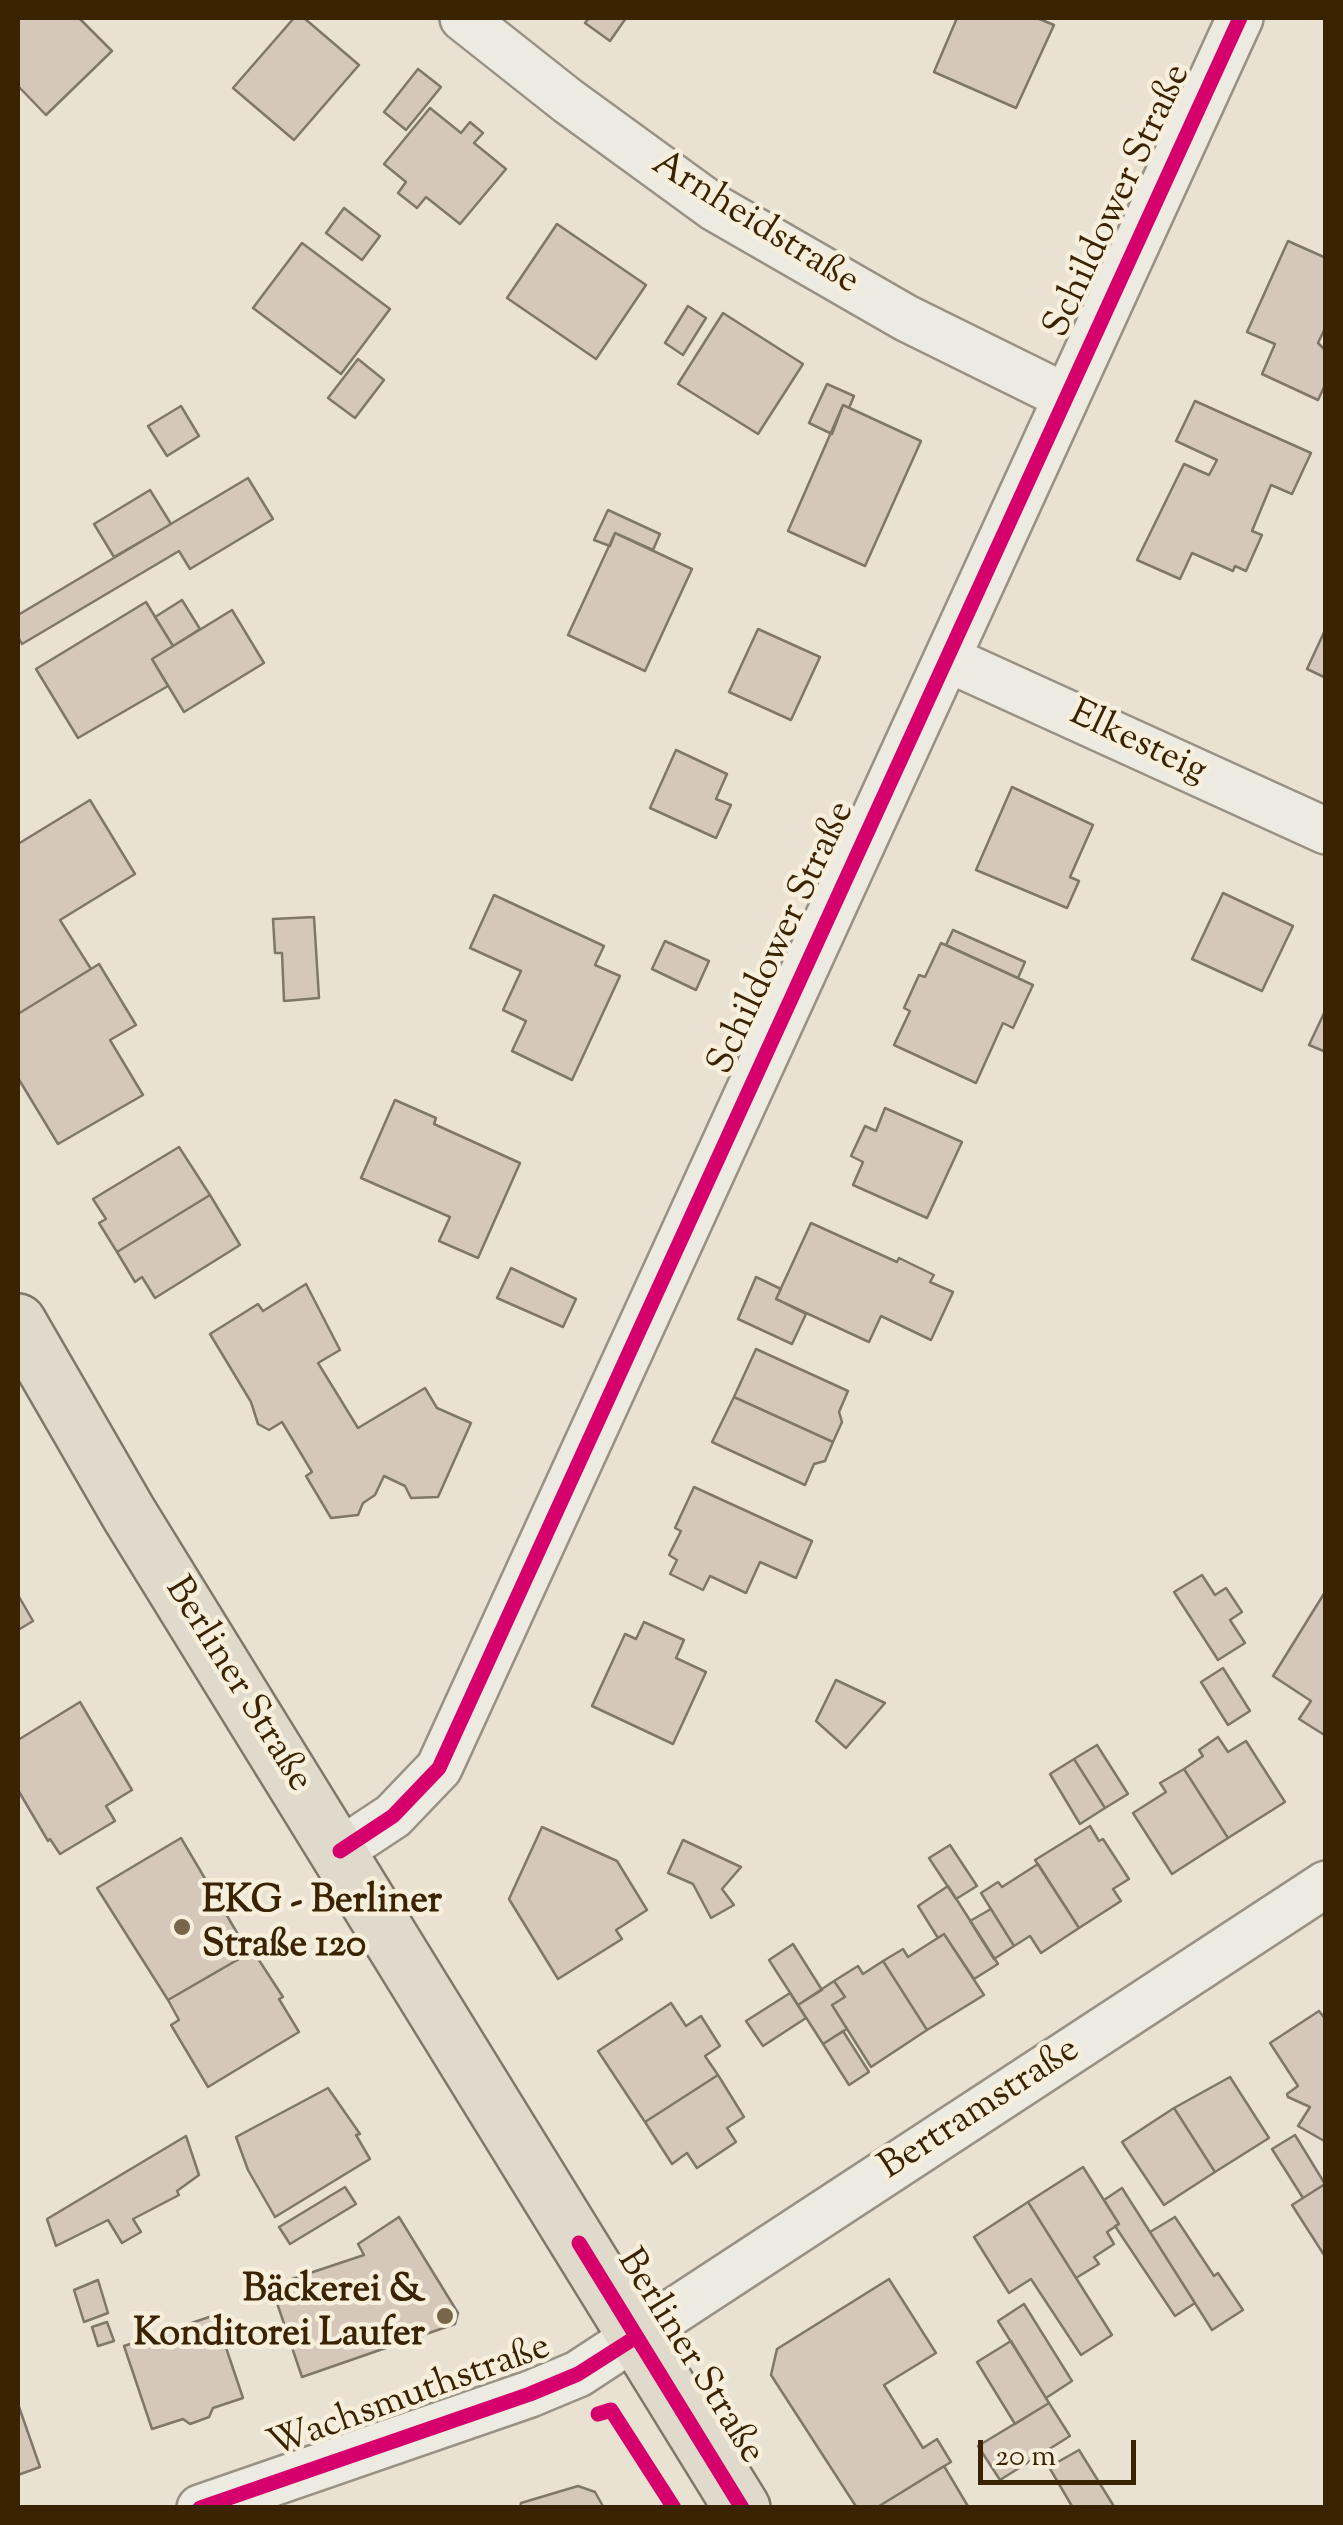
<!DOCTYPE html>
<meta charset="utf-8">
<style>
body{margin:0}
#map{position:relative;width:1343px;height:2525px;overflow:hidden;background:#e9e2d3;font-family:"Sorts Mill Goudy",serif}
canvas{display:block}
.frame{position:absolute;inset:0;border:20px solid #3a2301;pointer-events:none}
.scale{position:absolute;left:978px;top:2440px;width:158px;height:45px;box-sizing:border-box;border:5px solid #3a2301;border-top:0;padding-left:12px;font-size:30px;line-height:35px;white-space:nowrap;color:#3a2301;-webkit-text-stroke:8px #f7efdc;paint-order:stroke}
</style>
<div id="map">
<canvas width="1343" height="2525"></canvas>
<div class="frame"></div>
<div class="scale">20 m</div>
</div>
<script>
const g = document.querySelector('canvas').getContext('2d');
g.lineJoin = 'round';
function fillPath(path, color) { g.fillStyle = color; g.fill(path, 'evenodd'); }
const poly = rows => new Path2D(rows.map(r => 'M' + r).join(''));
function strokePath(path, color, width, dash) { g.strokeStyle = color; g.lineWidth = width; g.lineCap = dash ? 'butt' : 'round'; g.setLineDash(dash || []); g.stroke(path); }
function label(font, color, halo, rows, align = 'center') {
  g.font = font + ' "Sorts Mill Goudy",serif'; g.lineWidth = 9; g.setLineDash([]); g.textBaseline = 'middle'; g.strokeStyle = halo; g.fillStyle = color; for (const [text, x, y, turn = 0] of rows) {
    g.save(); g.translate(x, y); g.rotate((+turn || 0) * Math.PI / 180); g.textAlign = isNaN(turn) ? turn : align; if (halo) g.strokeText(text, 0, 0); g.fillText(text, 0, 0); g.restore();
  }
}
const building = poly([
 [18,18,79,18,112,51,46,115,18,86,18,18],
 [294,18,304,18,359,65,294,140,233,88,294,18],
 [589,18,626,18,610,41,585,23,589,18],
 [957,18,1037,18,1054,25,1016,108,934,72,957,18],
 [418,69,441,87,406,130,384,112,418,69],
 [430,108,461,133,470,122,483,133,474,143,506,169,460,224,426,197,417,208,398,193,406,182,384,164,430,108],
 [344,208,380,236,362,260,326,233,344,208],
 [557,224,646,285,596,359,507,298,557,224],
 [1288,241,1326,258,1326,326,1318,343,1326,351,1326,383,1318,400,1262,374,1275,344,1247,332,1288,241],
 [302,243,390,309,341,374,253,308,302,243],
 [688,306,706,318,683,355,665,343,688,306],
 [723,313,803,364,758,434,678,384,723,313],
 [358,359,384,380,355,418,328,398,358,359],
 [827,384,854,396,849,408,843,405,832,434,809,423,827,384],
 [1195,401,1311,453,1292,494,1271,485,1252,531,1262,535,1246,571,1235,566,1233,571,1192,553,1180,579,1137,560,1184,464,1209,475,1217,460,1176,441,1195,401],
 [843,405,921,441,865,566,788,531,843,405],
 [181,406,199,436,167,456,148,426,181,406],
 [248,478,273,519,190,569,179,551,22,644,18,637,18,615,248,478],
 [150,490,171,524,114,557,94,524,150,490],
 [608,510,660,534,653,550,615,533,610,546,594,540,608,510],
 [615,533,692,569,645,671,568,635,615,533],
 [182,600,200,629,173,646,155,617,182,600],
 [146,602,173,646,152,659,168,686,78,738,36,669,146,602],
 [232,610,264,663,184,712,152,659,232,610],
 [1326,628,1326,678,1307,669,1326,628],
 [758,629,820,657,791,720,729,692,758,629],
 [676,750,727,774,716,799,731,805,716,838,650,808,676,750],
 [1012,787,1093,825,1070,877,1079,881,1067,908,976,870,1012,787],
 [90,800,135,874,60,920,91,969,18,1014,18,844,90,800],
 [1223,893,1293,926,1262,991,1192,959,1223,893],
 [494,895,604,946,595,965,620,976,572,1080,512,1051,526,1021,503,1010,521,971,470,948,494,895],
 [314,917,319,998,284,1001,282,953,275,953,273,919,314,917],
 [953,930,1025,962,1018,978,946,945,953,930],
 [665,941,709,961,696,990,652,969,665,941],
 [941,943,1033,985,1013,1028,1003,1023,976,1083,894,1045,910,1011,904,1008,919,975,925,977,941,943],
 [99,964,136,1025,110,1040,143,1095,58,1144,18,1078,18,1014,99,964],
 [1326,1009,1326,1052,1309,1045,1326,1009],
 [395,1100,436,1118,434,1124,520,1163,478,1258,439,1241,450,1217,361,1178,395,1100],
 [885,1108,962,1142,927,1218,853,1185,863,1162,851,1156,865,1126,876,1131,885,1108],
 [179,1147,210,1195,117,1252,99,1223,106,1219,93,1199,179,1147],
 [210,1195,240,1245,155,1298,142,1277,135,1282,117,1252,210,1195],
 [811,1223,897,1262,899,1258,934,1275,930,1282,953,1292,931,1340,881,1316,869,1342,776,1299,811,1223],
 [511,1268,576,1299,563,1327,497,1298,511,1268],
 [756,1277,781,1289,776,1299,806,1314,792,1344,738,1319,756,1277],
 [306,1284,340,1350,318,1363,358,1428,425,1388,437,1408,471,1423,438,1497,411,1498,405,1486,384,1476,375,1495,363,1503,358,1515,331,1518,306,1476,312,1472,282,1422,269,1430,258,1424,251,1402,210,1334,258,1304,263,1311,306,1284],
 [756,1349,848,1391,839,1412,842,1422,833,1442,734,1397,756,1349],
 [734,1397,833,1442,825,1461,814,1464,805,1485,712,1442,734,1397],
 [694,1487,812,1541,796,1578,760,1562,746,1593,710,1576,703,1590,670,1574,677,1560,669,1555,681,1531,675,1528,694,1487],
 [1202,1575,1215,1595,1226,1588,1242,1612,1230,1620,1245,1643,1218,1660,1174,1592,1202,1575],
 [1325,1592,1326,1593,1326,1736,1299,1719,1311,1701,1273,1676,1325,1592],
 [18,1595,33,1621,18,1630,18,1595],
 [644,1622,684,1640,676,1658,706,1672,673,1744,592,1706,625,1634,636,1639,644,1622],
 [1223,1668,1250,1711,1228,1725,1201,1682,1223,1668],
 [836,1680,885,1703,846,1748,816,1721,836,1680],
 [80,1702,132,1790,106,1806,115,1821,60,1854,50,1839,48,1841,18,1790,18,1740,80,1702],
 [1218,1737,1228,1752,1246,1741,1285,1802,1228,1838,1184,1769,1203,1756,1199,1750,1218,1737],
 [1097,1745,1128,1794,1105,1808,1074,1759,1097,1745],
 [1074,1759,1105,1808,1080,1824,1050,1774,1074,1759],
 [1184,1769,1228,1838,1172,1874,1133,1813,1166,1792,1160,1783,1184,1769],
 [1090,1826,1099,1841,1103,1839,1129,1879,1113,1889,1121,1901,1079,1928,1035,1860,1090,1826],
 [542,1827,617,1861,647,1910,616,1930,622,1939,558,1979,509,1899,542,1827],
 [181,1838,249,1953,168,2000,97,1888,181,1838],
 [683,1840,741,1867,722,1889,734,1905,711,1918,693,1884,668,1873,683,1840],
 [950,1845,977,1886,956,1899,929,1858,950,1845],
 [1038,1864,1079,1928,1041,1953,1030,1936,1014,1946,981,1893,998,1882,1002,1887,1038,1864],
 [948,1886,998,1964,974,1979,944,1934,938,1938,918,1906,948,1886],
 [991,1909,1014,1946,994,1959,970,1921,991,1909],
 [944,1934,984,1995,927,2030,883,1961,903,1949,908,1957,944,1934],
 [793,1944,822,1990,798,2005,769,1960,793,1944],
 [253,1951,283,1997,279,1999,299,2032,208,2087,171,2025,179,2020,168,2000,253,1951],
 [883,1961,927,2030,871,2067,832,2005,845,1997,834,1981,858,1966,863,1974,883,1961],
 [834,1981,845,1997,832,2005,847,2029,823,2044,798,2005,834,1981],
 [790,1993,806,2018,763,2046,746,2021,790,1993],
 [671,2003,686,2026,701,2016,720,2046,705,2056,718,2075,645,2122,598,2051,671,2003],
 [1319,2011,1326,2020,1326,2142,1298,2126,1310,2107,1288,2097,1287,2094,1298,2086,1270,2043,1319,2011],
 [843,2031,869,2072,849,2085,823,2044,843,2031],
 [718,2075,744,2117,727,2128,736,2142,697,2168,687,2153,672,2164,645,2122,718,2075],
 [1230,2077,1269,2138,1215,2172,1174,2108,1230,2077],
 [328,2088,360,2134,356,2135,370,2159,275,2217,248,2170,236,2137,328,2088],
 [1174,2108,1215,2172,1164,2205,1122,2142,1174,2108],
 [1295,2135,1325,2184,1303,2198,1272,2149,1295,2135],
 [186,2136,199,2175,177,2191,179,2195,133,2219,141,2232,122,2243,108,2220,56,2246,47,2219,186,2136],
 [1083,2167,1119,2224,1107,2232,1114,2244,1094,2257,1099,2264,1076,2278,1028,2202,1083,2167],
 [1325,2184,1326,2184,1326,2258,1292,2205,1325,2184],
 [345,2187,356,2204,290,2244,279,2227,345,2187],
 [1122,2188,1195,2303,1175,2316,1115,2226,1119,2224,1104,2200,1122,2188],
 [1028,2202,1112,2335,1081,2355,1031,2279,1009,2293,974,2237,1028,2202],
 [399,2217,458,2313,455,2324,302,2377,277,2303,289,2295,292,2279,364,2255,358,2244,399,2217],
 [1175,2217,1214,2276,1218,2273,1243,2310,1212,2330,1150,2232,1175,2217],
 [889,2279,936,2353,884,2385,923,2448,937,2439,951,2462,876,2508,857,2508,771,2375,777,2349,889,2279],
 [98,2280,108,2313,84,2322,74,2290,98,2280],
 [1024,2304,1072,2381,1046,2398,998,2321,1024,2304],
 [215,2315,243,2398,213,2408,209,2417,190,2424,183,2419,152,2429,124,2346,215,2315],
 [107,2322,114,2341,98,2346,92,2327,107,2322],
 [1011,2341,1049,2403,1015,2424,977,2362,1011,2341],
 [1049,2403,1070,2436,1000,2480,978,2446,1049,2403],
 [18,2404,40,2467,18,2475,18,2404],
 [1079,2450,1115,2508,1073,2508,1049,2467,1079,2450],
 [944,2466,969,2508,876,2508,944,2466],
 [578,2486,595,2492,604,2508,520,2508,521,2503,578,2486]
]);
const minor = poly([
 [463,18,568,101,715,208,906,318,1066,397],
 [948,659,1326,831],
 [340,1851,393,1816,439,1768,1240,18],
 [200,2508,530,2394,578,2374,1326,1884]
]);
const primary = poly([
 [18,1322,129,1514,742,2508]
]);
const cycleway = poly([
 [340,1851,393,1816,439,1768,1240,18],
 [579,2243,742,2508],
 [598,2414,611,2410,674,2508],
 [200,2508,530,2394,578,2374,636,2337]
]);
const markers = [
 [182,1927,10,"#77664a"],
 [445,2316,10,"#77664a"]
];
const streetNames = [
 ["Schildower Straße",1120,202,-65],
 ["Arnheidstraße",754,225,32],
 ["Elkesteig",1137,745,25],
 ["Schildower Straße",784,939,-65],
 ["Berliner Straße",236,1686,58],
 ["Bertramstraße",981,2111,-33],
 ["Berliner Straße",688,2358,58],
 ["Wachsmuthstraße",410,2399,-20]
];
const poiNames = [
 ["EKG - Berliner",202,1905],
 ["Straße 120",202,1949],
 ["Bäckerei &",425,2294,"right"],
 ["Konditorei Laufer",425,2338,"right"]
];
fillPath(building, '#d5c8bb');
strokePath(building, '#7e776a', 2.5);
strokePath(minor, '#999284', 50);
strokePath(primary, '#7e776a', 60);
strokePath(minor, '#edeae2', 45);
strokePath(primary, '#e0dacd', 55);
strokePath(cycleway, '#d6006c', 15);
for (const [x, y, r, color] of markers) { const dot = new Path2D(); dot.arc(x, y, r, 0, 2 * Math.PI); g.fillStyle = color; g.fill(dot); strokePath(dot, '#f7efdc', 4); }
label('38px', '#3a2301', '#f7efdc', streetNames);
label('bold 38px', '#3a2301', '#f7efdc', poiNames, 'left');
</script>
